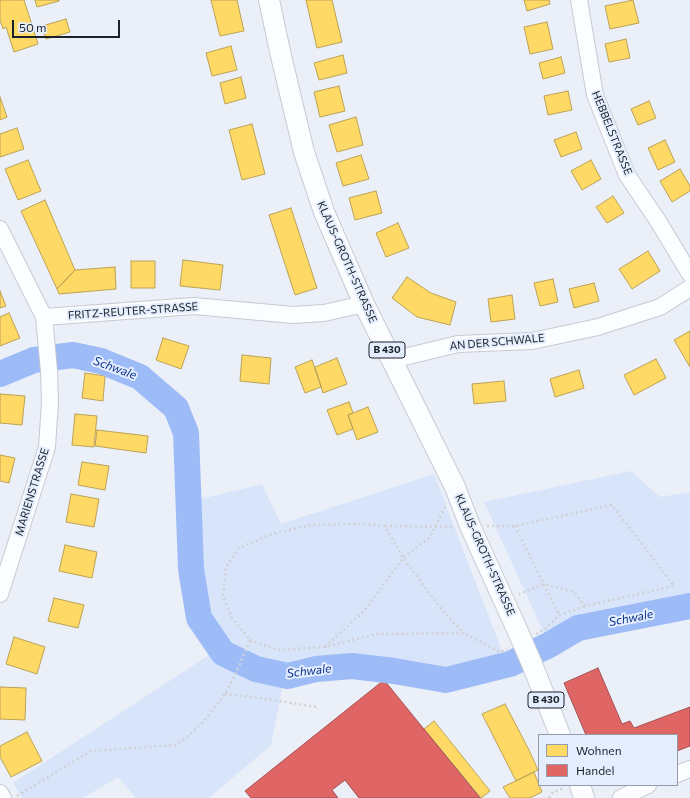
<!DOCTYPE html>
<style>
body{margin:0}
#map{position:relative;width:690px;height:798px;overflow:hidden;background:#ebeff8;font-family:Commissioner,sans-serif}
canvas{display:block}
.legend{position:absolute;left:538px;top:734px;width:140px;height:52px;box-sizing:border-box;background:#e5eefe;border:1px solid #949ca9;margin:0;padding:5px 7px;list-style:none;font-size:12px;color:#1b212a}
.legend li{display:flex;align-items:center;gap:8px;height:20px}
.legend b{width:20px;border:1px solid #949ca9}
.scale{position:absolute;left:12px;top:20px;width:108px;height:18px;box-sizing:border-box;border:2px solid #1b212a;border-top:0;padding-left:5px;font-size:12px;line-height:14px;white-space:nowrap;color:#1b212a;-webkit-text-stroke:3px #e5eefe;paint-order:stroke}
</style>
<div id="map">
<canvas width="690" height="798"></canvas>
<ul class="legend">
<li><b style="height:11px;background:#ffd966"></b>Wohnen</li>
<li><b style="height:11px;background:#e06666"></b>Handel</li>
</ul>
<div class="scale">50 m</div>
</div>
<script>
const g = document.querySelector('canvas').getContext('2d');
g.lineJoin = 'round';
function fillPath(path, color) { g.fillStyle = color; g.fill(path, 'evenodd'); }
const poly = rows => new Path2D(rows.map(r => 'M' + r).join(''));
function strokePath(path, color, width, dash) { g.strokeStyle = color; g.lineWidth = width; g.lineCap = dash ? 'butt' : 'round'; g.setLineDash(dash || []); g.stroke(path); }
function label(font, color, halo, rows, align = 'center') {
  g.font = font + ' Commissioner,sans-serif'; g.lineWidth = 4; g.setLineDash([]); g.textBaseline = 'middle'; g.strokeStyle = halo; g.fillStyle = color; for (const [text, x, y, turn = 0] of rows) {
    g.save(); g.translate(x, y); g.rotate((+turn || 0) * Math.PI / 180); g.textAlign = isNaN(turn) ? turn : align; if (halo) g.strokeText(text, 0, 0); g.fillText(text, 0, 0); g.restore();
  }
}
const green = poly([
 [631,471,660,497,690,492,690,616,602,634,553,653,484,502],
 [434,474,510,672,438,688,389,674,349,670,283,684,271,745,209,798,136,798,118,777,83,798,22,798,13,783,206,657,223,653,199,618,191,569,189,502,262,484,281,524]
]);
const homes = poly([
 [0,0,24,0,38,44,14,52,6,27,3,29,0,20,0,0],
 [35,0,59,0,59,1,37,7,35,0],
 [211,0,237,0,244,31,220,36,211,0],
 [306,0,332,0,342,42,317,48,306,0],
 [524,0,549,0,550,4,527,11,524,0],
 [633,0,639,23,610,29,605,6,633,0],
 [66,19,70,32,46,39,42,26,66,19],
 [547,22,553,49,530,54,524,27,547,22],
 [626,39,630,58,609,62,605,44,626,39],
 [231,46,237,70,212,76,206,53,231,46],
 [343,55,347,73,319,80,314,63,343,55],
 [561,57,565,73,543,79,539,63,561,57],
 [241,77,246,98,225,104,220,83,241,77],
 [339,86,345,111,320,117,314,92,339,86],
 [568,91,572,110,548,115,544,96,568,91],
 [0,97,7,117,0,120,0,97],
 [649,101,656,118,638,125,631,109,649,101],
 [356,117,363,145,337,152,329,125,356,117],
 [252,124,265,174,242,180,229,130,252,124],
 [17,128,24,149,0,157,0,134,17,128],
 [576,132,582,149,561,157,554,140,576,132],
 [665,140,675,162,658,170,648,148,665,140],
 [361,155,369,179,343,186,336,163,361,155],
 [28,160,41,191,18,200,5,169,28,160],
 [591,160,601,179,582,190,571,171,591,160],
 [680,169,690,186,690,191,672,202,660,181,680,169],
 [376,191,382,213,355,220,349,198,376,191],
 [613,196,624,213,607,223,596,207,613,196],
 [45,200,75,270,57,289,21,211,45,200],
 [291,208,317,288,295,295,269,215,291,208],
 [398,223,409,248,386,257,376,233,398,223],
 [648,251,660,271,632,289,619,269,648,251],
 [183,260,223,265,220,290,180,286,183,260],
 [131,261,155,261,155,288,131,288,131,261],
 [115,267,116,289,59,294,57,289,75,270,115,267],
 [407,277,431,293,456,302,450,325,417,317,392,298,407,277],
 [553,279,558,302,540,306,534,283,553,279],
 [594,283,599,301,574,308,569,289,594,283],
 [0,291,6,306,0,308,0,291],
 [512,295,515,319,491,322,488,299,512,295],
 [9,313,20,338,0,346,0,317,9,313],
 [690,331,690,367,674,340,690,331],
 [163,338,189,346,181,369,156,360,163,338],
 [242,355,271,358,269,384,240,381,242,355],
 [337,358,347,384,323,393,315,367,337,358],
 [656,359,666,378,634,395,624,375,656,359],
 [312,360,321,387,305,393,295,367,312,360],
 [579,370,584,388,555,397,550,379,579,370],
 [85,373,105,376,103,401,82,398,85,373],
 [504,381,506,401,474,404,472,384,504,381],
 [0,394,25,396,22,425,0,423,0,394],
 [349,402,353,413,348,415,353,429,337,435,327,410,349,402],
 [368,407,378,432,357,440,348,415,368,407],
 [75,414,97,416,94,447,72,445,75,414],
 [97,430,148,436,146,453,95,446,97,430],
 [0,455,15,458,9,483,0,481,0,455],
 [82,462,109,466,105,490,78,485,82,462],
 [71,494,99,499,94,527,66,522,71,494],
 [65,545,97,552,92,578,59,571,65,545],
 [54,598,84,605,78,628,48,621,54,598],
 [14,637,45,647,37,674,6,664,14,637],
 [0,687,26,688,25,720,0,719,0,687],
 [505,704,529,750,538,770,516,781,482,714,505,704],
 [434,721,490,791,481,798,424,729,434,721],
 [27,732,42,761,11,777,0,757,0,746,27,732],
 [534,772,542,792,530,798,510,798,503,787,534,772]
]);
const shops = poly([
 [598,668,622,724,630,721,634,728,690,707,690,746,677,751,677,735,586,735,564,683,598,668],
 [384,680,480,798,359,798,345,780,332,790,338,798,251,798,245,791,384,680]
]);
const river = poly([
 [0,374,34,360,73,355,101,361,140,377,176,408,186,433,191,569,199,618,223,653,256,669,288,676,316,669,352,666,394,671,446,680,510,664,549,645,578,628,690,606]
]);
const path = poly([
 [385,526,452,527],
 [487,526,515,526,612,505,674,586,585,606,574,592,544,584,519,594],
 [515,526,559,615],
 [536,634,545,629,559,615,585,606],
 [250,640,278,650,325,647,376,634,464,633,500,652,507,649],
 [325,647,364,611,403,558,430,537,445,507],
 [225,694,267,699,317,707],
 [17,796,91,751,175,745,186,738,204,721,225,694,236,673,250,640,232,618,223,596,226,567,239,548,272,534,311,525,361,524,385,526,403,558,442,610,464,633],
 [549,798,553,792,564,788]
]);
const minor = poly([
 [579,0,595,95,627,175,658,221,690,274],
 [0,229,44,317,49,371,50,402,47,447,0,594],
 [44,317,194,306,293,315,324,313,364,304],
 [392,360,458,344,532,341,598,327,660,307,690,288],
 [677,774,690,769],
 [0,793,3,798],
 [621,798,648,785]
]);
const major = poly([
 [269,0,281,56,304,152,324,212,364,304,455,487,470,526,519,634],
 [532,664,560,735],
 [580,785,584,798]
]);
const majorBridge = poly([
 [519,634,532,664]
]);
const shields = [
 [387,350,36],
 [546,700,36]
];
const shieldNames = [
 ["B 430",387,350],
 ["B 430",546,700]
];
const streetNames = [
 ["HEBBELSTRASSE",612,133,68],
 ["KLAUS-GROTH-STRASSE",347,262,66],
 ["FRITZ-REUTER-STRASSE",133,311,-4],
 ["AN DER SCHWALE",497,342,-5],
 ["MARIENSTRASSE",32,492,-73],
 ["KLAUS-GROTH-STRASSE",485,555,66]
];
const waterNames = [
 ["Schwale",115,368,20],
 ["Schwale",631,618,-11],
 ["Schwale",309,671,-7]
];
fillPath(green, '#d8e4fa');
fillPath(homes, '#ffd966');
strokePath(homes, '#bba254', 1);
fillPath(shops, '#e06666');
strokePath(shops, '#a55154', 1);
strokePath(river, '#9dbbf7', 26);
strokePath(minor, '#c6cad3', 18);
strokePath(major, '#c6cad3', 22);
strokePath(path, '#d0d1d3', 2.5, [2, 3]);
strokePath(minor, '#fcfdfe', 16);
strokePath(major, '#fcfdfe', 20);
strokePath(majorBridge, '#c6cad3', 22, []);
strokePath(majorBridge, '#fcfdfe', 20);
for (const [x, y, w] of shields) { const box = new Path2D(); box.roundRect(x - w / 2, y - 8, w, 16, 3); g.fillStyle = '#e5eefe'; g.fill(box); strokePath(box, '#1b212a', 1); }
label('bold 10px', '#1b212a', null, shieldNames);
label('11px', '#1b212a', '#e5eefe', streetNames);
label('italic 12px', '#08308c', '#e5eefe', waterNames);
</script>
